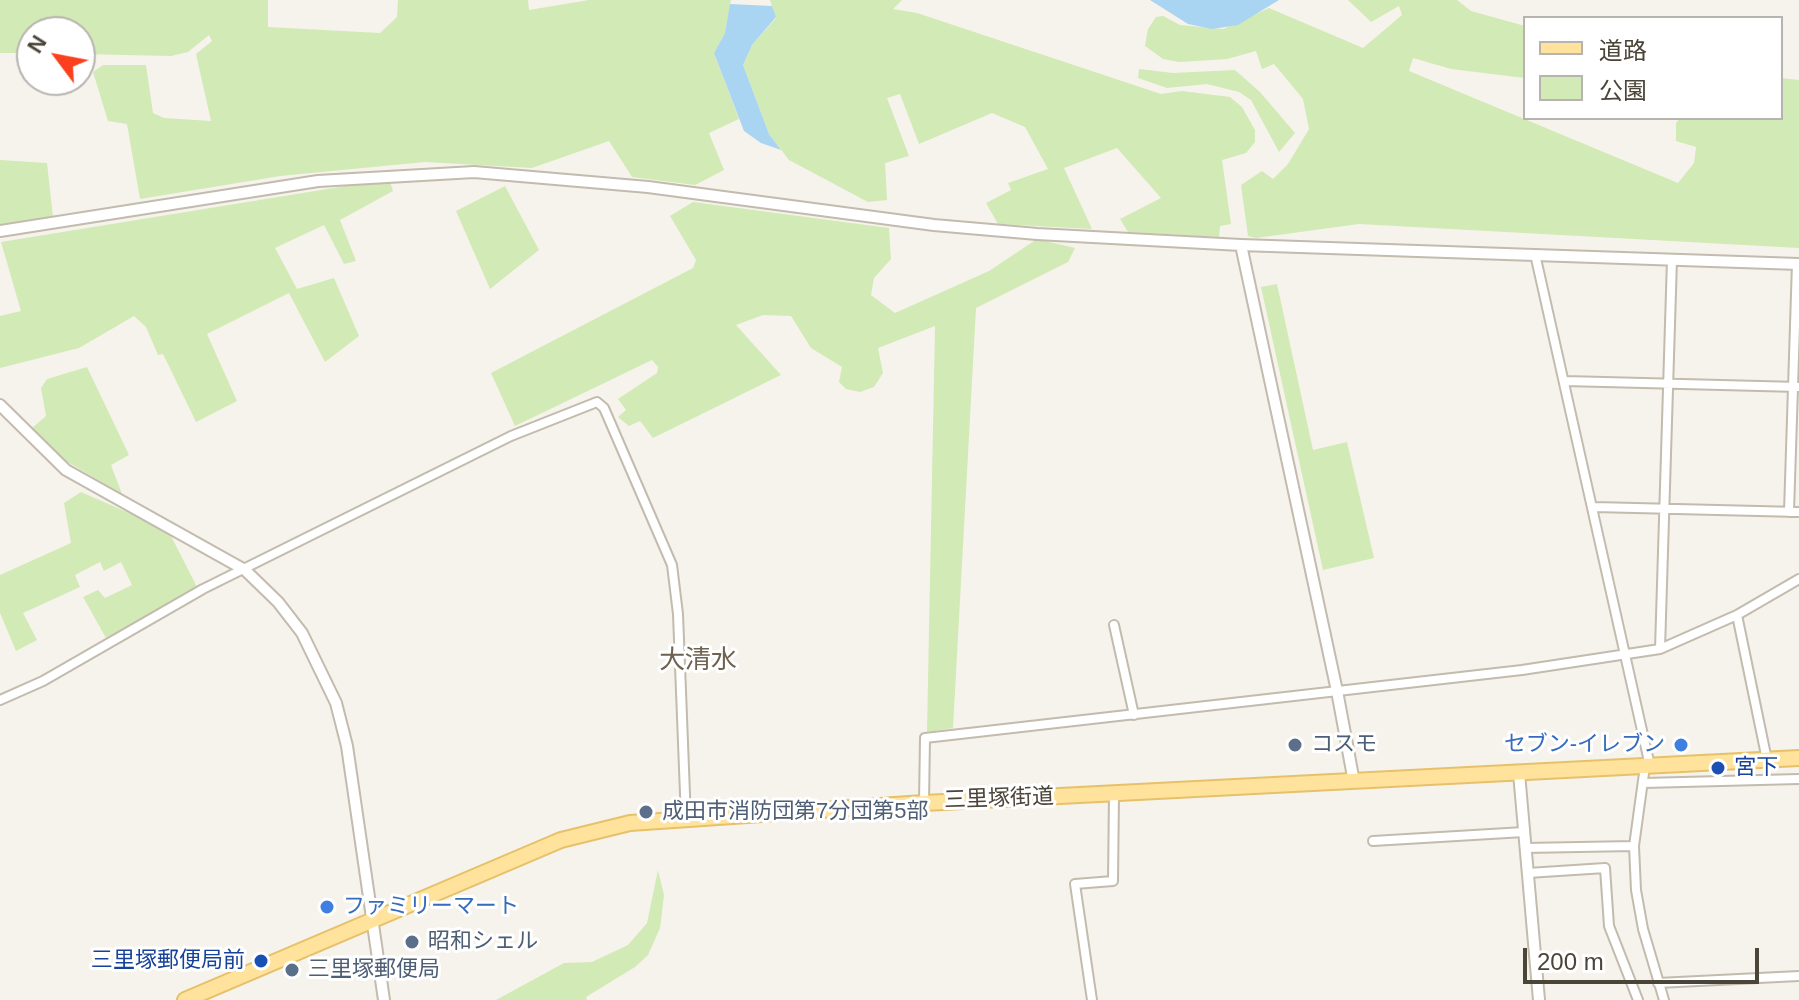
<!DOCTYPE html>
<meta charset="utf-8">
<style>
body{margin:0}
#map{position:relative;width:1799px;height:1000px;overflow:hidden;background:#f6f3ec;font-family:Helvetica,"Noto Sans JP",sans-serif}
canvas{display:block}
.legend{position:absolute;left:1523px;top:16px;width:260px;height:104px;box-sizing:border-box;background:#fff;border:2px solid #b7b4b0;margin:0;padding:10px 14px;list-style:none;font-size:24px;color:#4b4439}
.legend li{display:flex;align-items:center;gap:16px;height:40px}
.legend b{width:40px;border:2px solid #b7b4b0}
.north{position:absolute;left:16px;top:16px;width:80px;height:80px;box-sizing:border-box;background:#fff;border:2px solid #b7b4b0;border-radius:50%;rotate:302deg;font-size:22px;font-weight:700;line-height:32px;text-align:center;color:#4b4439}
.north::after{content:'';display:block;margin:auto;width:28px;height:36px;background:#fc3f1d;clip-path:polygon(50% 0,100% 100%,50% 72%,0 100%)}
.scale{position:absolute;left:1523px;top:948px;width:236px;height:36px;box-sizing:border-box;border:4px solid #4b4439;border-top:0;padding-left:10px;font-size:24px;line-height:28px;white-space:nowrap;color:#4b4439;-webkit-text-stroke:6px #fff;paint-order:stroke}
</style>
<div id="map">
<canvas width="1799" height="1000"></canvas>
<ul class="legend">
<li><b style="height:10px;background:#ffe39c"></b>道路</li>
<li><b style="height:22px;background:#d2eab5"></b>公園</li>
</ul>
<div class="north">N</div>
<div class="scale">200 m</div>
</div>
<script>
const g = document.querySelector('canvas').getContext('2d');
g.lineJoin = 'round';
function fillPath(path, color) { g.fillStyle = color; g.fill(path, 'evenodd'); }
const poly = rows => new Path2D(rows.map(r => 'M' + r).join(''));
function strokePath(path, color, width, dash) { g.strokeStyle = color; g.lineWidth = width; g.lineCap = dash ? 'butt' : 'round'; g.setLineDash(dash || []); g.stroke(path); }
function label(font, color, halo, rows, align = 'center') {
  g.font = font + ' Helvetica,"Noto Sans JP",sans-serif'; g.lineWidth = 6; g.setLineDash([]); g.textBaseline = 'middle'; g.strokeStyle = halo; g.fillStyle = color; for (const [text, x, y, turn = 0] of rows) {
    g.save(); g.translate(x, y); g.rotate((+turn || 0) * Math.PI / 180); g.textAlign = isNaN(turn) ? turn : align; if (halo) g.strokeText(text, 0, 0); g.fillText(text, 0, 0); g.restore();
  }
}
const green = poly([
 [0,0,268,0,268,27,380,33,397,17,398,0,528,0,529,10,589,0,731,0,725,33,714,53,739,119,709,133,724,170,695,185,632,177,609,141,532,168,425,162,280,176,140,199,127,124,108,121,93,72,103,65,146,65,153,113,164,118,211,121,196,54,212,41,209,35,188,52,171,56,80,54,80,32,32,32,32,53,0,53],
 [770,0,902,0,893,9,917,13,1161,94,1182,91,1230,97,1242,107,1255,130,1255,142,1246,153,1222,160,1231,224,1220,226,1219,237,1128,232,1120,219,1161,198,1117,148,1064,168,1092,229,998,224,986,203,1011,190,1008,183,1048,169,1025,127,992,113,919,144,900,94,887,98,909,156,885,163,887,200,868,202,789,160,769,134,743,65,752,45,776,18],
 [1348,0,1457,0,1471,11,1525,26,1525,78,1451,69,1413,58,1409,71,1678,183,1694,163,1696,147,1676,141,1676,123,1680,118,1781,118,1781,78,1799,80,1799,248,1359,224,1256,238,1248,236,1241,185,1262,171,1273,179,1288,164,1309,129,1303,99,1274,64,1262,69,1256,51,1227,59,1179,62,1163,59,1145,46,1148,29,1156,17,1163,16,1180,25,1223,29,1269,8,1363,48,1402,15,1399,6,1371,22],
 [1139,69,1173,73,1235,70,1260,92,1295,133,1279,152,1251,100,1239,92,1207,84,1167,88,1138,78],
 [0,160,47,163,53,217,0,225],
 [389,179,393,191,340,220,356,261,344,264,324,225,275,248,297,289,334,278,359,336,325,362,289,293,207,334,237,401,196,422,163,354,158,355,146,327,134,316,79,348,0,368,0,316,21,311,1,242],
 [505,186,539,250,490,289,456,211],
 [693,202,889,228,891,259,874,278,871,295,895,313,989,271,1037,239,1075,248,1068,262,976,308,953,728,927,732,935,326,878,348,883,373,874,387,860,392,846,389,839,382,842,367,811,348,791,316,763,315,736,325,781,375,653,438,640,421,629,426,618,417,626,410,618,399,657,373,658,367,652,360,515,426,491,373,693,268,696,260,670,216],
 [1277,284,1313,450,1347,442,1374,558,1323,570,1261,287],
 [87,367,129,455,111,465,122,494,54,454,31,429,46,416,41,388,47,379],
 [81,492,168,530,198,589,106,638,83,597,98,590,105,598,132,585,121,562,104,571,100,562,75,575,80,587,23,613,37,640,16,651,0,613,0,575,71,543,64,503],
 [658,870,664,895,660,928,648,955,635,967,586,997,587,1000,496,1000,564,963,592,962,628,945,647,923]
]);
const water = poly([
 [1150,0,1279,0,1238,25,1212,29,1188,24],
 [730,4,772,6,776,17,752,45,743,65,769,134,781,150,761,143,744,131,714,53,725,33]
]);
const minor = poly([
 [1535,254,1650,766],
 [1565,381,1799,387],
 [1594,507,1799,512],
 [1789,512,1797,263],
 [1737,615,1767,760],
 [1114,625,1134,715],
 [1660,649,1672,259],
 [0,700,43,681,203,589,511,436,597,402,604,408,672,565,678,614,686,820],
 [1645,766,1634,846,1636,890,1643,929,1664,1000],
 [1644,783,1799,779],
 [924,803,925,738,1522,670,1660,649,1737,615,1799,579],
 [1373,841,1524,832],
 [1525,848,1634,846],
 [1528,873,1605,868,1609,926,1638,1000],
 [1658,983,1799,976],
 [1092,1000,1075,884,1113,881,1114,795]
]);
const tertiary = poly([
 [0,231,318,181,474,172,648,187,934,225,1037,234,1241,245,1799,264],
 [1241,245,1337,691,1354,782],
 [0,405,66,470,245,570,278,602,302,633,336,703,347,746,384,1000],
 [1519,773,1539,1000]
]);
const primary = poly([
 [185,1000,561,840,630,823,924,803,1799,758]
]);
const markers = [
 [1295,745,8,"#5c6f8a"],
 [1681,745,8,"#3f7fe0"],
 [1718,768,8,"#1a4fb4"],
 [646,812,8,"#5c6f8a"],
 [327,907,8,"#3f7fe0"],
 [412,942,8,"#5c6f8a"],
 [261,961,8,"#1a4fb4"],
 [292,970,8,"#5c6f8a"]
];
const serviceNames = [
 ["コスモ",1311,745],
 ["成田市消防団第7分団第5部",662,812],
 ["昭和シェル",428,942],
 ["三里塚郵便局",308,970]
];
const shopNames = [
 ["セブン-イレブン",1665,745],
 ["ファミリーマート",343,907,"left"]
];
const transitNames = [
 ["宮下",1734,768],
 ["三里塚郵便局前",245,961,"right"]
];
const streetNames = [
 ["三里塚街道",999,799,-2]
];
const quarterNames = [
 ["大清水",698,661]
];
fillPath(green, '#d2eab5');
fillPath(water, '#a9d4f2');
strokePath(minor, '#c2bbae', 12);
strokePath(tertiary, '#c2bbae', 14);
strokePath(primary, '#e6c16a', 18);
strokePath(minor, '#fff', 8);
strokePath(tertiary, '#fff', 10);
strokePath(primary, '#ffe39c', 14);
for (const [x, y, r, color] of markers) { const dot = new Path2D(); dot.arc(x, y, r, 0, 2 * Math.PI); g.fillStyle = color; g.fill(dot); strokePath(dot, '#fff', 3); }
label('22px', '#4e5e75', '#fff', serviceNames, 'left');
label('22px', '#366cbe', '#fff', shopNames, 'right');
label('22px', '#164399', '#fff', transitNames, 'left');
label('22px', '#4b4439', '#fff', streetNames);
label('26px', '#6e6250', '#fff', quarterNames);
</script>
